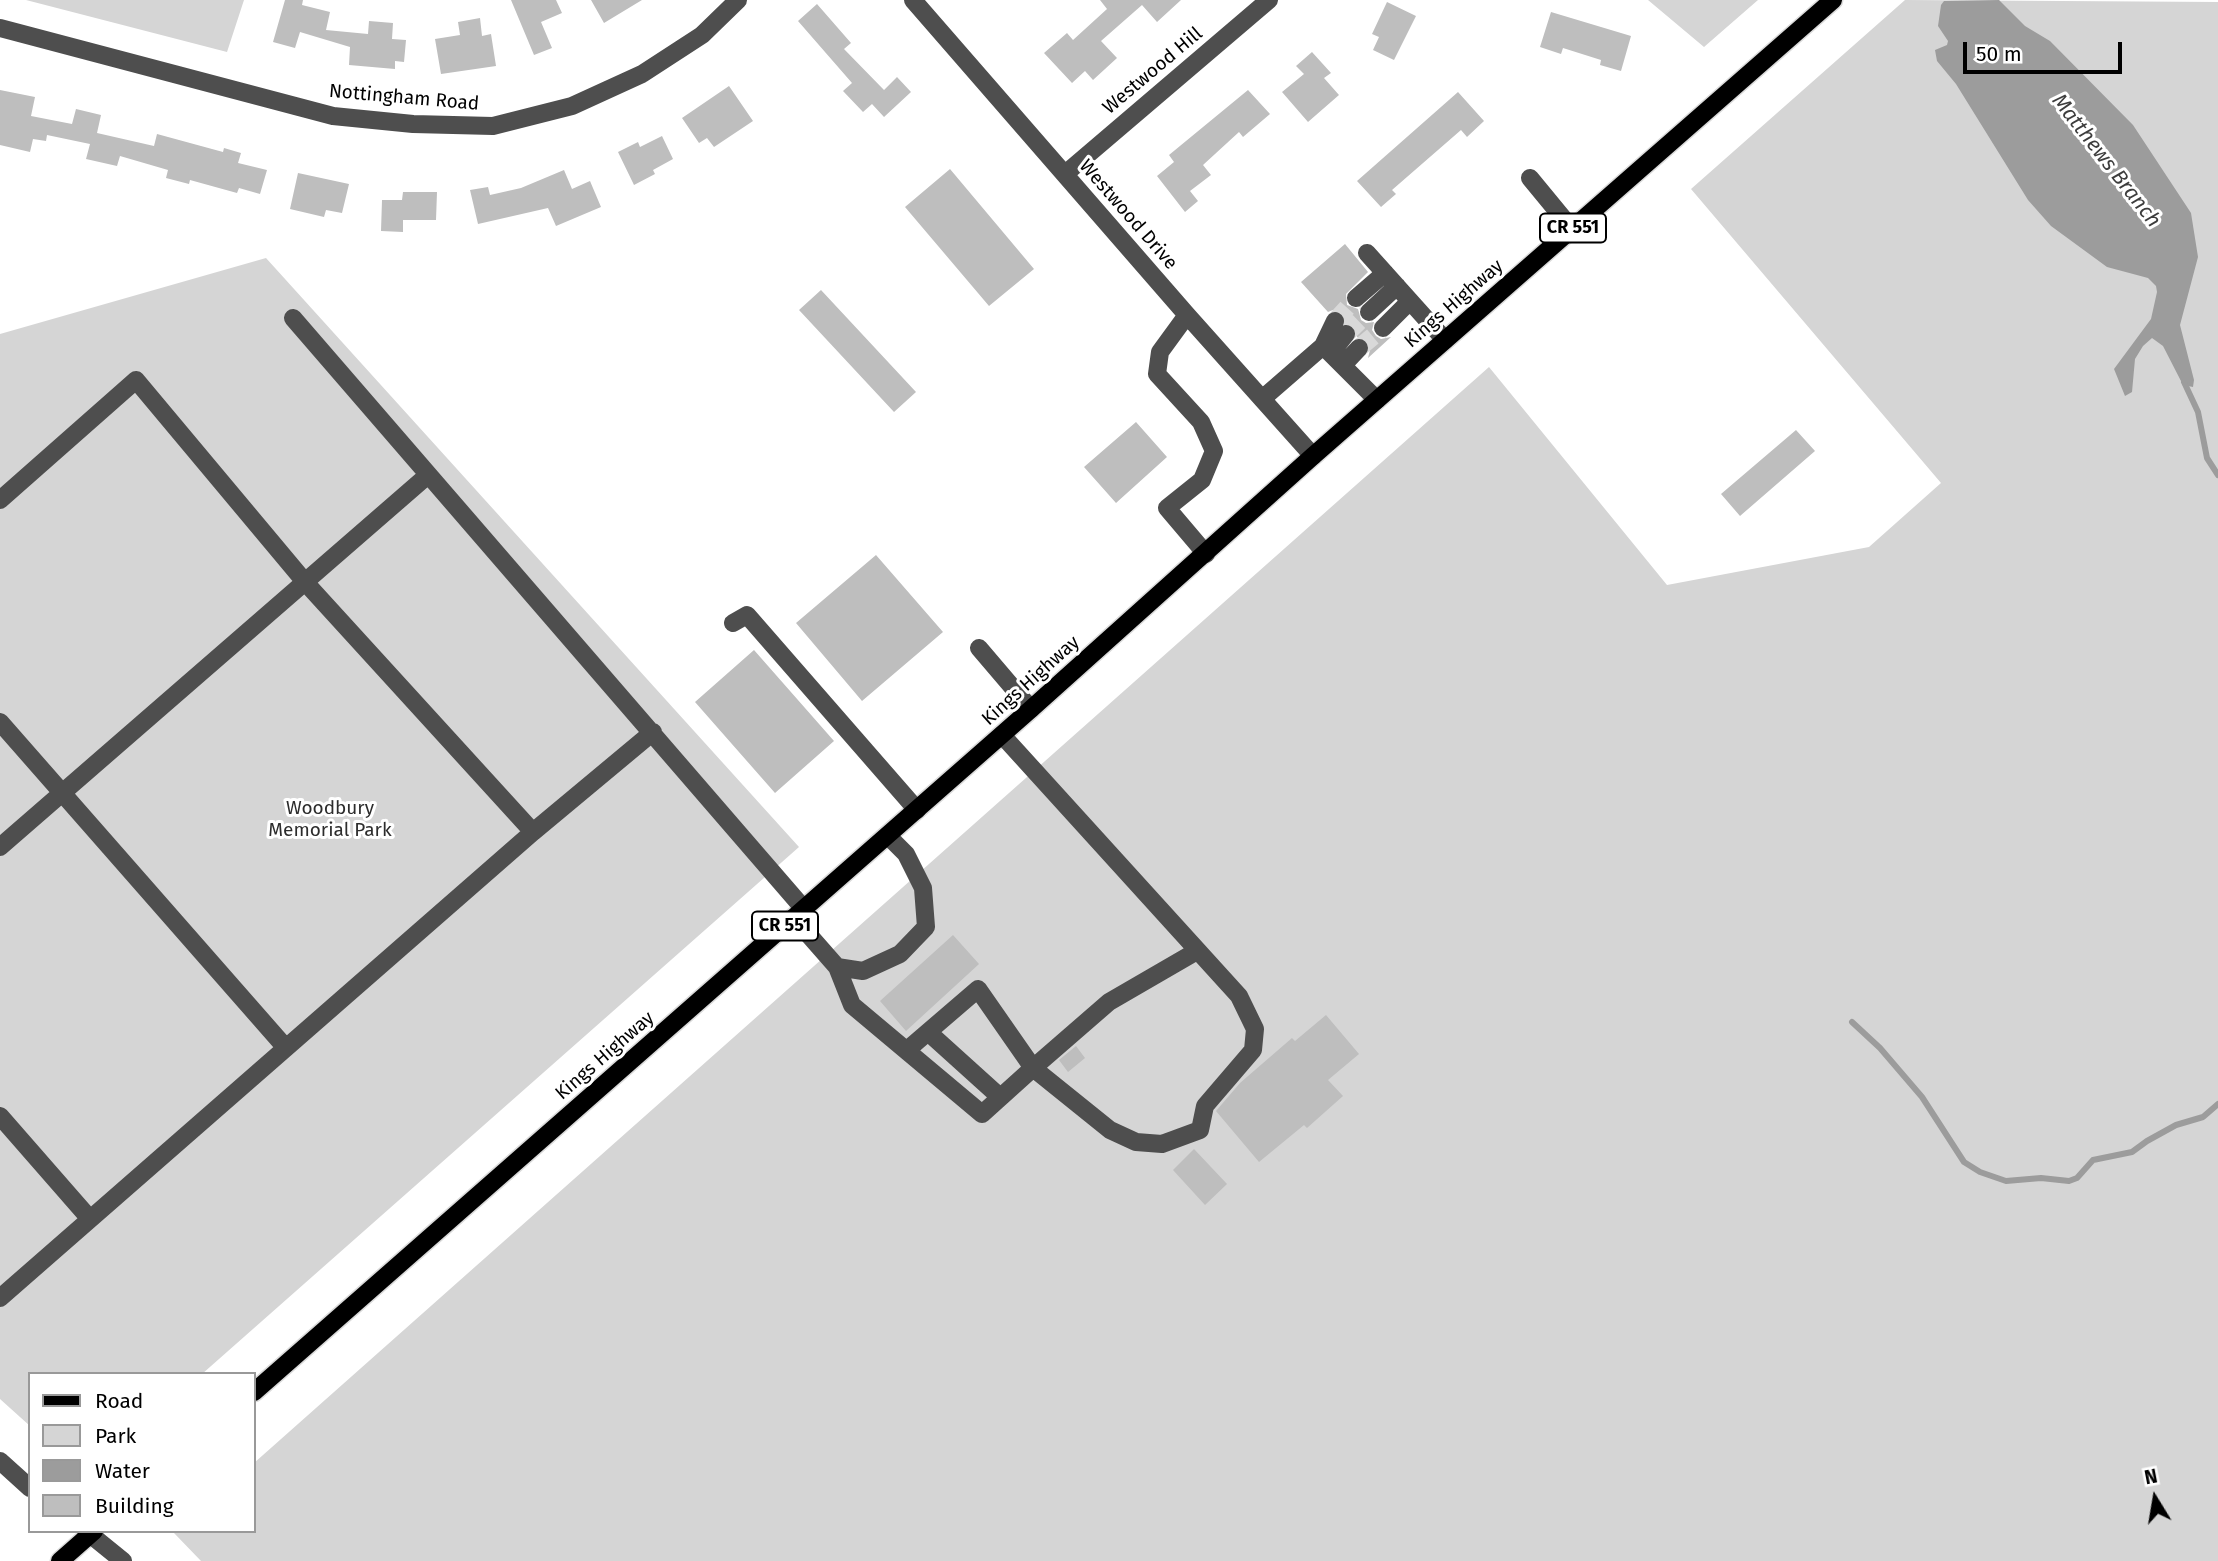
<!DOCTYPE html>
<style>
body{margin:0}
#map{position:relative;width:2218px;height:1561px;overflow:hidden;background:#fff;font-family:"Fira Sans",sans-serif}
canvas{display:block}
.legend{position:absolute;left:28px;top:1372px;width:228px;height:161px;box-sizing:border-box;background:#fff;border:2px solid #999;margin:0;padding:9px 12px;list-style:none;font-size:21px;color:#000}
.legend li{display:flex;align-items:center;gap:14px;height:35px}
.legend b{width:35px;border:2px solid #999}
.north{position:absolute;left:2120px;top:1463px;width:70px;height:70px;-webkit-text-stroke:5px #fff;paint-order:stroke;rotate:349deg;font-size:19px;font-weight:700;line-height:28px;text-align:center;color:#000}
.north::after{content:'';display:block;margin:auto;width:24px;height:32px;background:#000;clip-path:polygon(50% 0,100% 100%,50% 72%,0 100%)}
.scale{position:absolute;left:1963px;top:42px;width:159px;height:32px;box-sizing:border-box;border:4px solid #000;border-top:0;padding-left:9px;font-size:21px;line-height:24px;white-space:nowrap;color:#000;-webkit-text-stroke:5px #fff;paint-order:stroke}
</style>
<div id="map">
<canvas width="2218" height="1561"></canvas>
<ul class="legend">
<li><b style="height:9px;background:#000"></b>Road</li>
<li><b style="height:19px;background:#d5d5d5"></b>Park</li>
<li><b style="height:19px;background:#9c9c9c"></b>Water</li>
<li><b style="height:19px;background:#bebebe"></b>Building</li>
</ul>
<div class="north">N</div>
<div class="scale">50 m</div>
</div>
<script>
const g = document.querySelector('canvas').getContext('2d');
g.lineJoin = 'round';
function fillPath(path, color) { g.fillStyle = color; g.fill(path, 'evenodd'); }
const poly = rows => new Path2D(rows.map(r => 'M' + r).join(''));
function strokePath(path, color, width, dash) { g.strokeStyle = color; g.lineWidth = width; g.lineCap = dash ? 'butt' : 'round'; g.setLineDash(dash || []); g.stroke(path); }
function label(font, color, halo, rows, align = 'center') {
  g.font = font + ' "Fira Sans",sans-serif'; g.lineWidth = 6; g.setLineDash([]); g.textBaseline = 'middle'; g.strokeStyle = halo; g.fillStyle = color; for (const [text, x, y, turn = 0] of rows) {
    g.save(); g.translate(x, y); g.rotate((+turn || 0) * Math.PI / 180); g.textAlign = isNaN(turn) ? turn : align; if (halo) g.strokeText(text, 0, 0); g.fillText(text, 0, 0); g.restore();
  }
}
const green = poly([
 [26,0,244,0,227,52],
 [1648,0,1758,0,1704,47],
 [1905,0,2218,2,2218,1561,201,1561,174,1533,254,1531,254,1463,1489,367,1667,585,1869,547,1941,483,1691,189],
 [266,258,799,847,202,1374,30,1374,30,1426,0,1399,0,334]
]);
const water = poly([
 [1999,0,2025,26,2050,41,2133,125,2191,213,2198,257,2180,325,2194,380,2193,387,2183,385,2163,346,2152,338,2143,346,2135,359,2132,392,2125,396,2114,369,2151,319,2157,292,2156,286,2148,278,2107,267,2051,226,2028,200,1956,84,1937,61,1935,50,1947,45,1948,41,1938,26,1941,5,1944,1]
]);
const stream = poly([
 [2184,382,2198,412,2207,458,2218,475],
 [1852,1022,1880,1048,1922,1097,1964,1162,1980,1172,2006,1181,2041,1178,2069,1181,2077,1178,2093,1160,2132,1152,2147,1141,2176,1125,2203,1117,2218,1104]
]);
const building = poly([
 [285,0,303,0,302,5,330,12,326,30,368,34,369,21,393,23,392,39,406,40,404,62,395,61,395,69,349,65,350,47,300,32,295,48,273,42],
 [511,0,556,0,562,13,541,22,552,48,534,55],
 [591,0,642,0,604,23],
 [1100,0,1181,0,1157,22,1142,5,1101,41,1117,58,1093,80,1085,71,1072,83,1044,53,1067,33,1073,40,1107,9],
 [1387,2,1416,16,1394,60,1373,50,1379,37,1372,34],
 [817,4,851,43,844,49,884,90,897,77,911,92,884,117,872,104,863,112,843,91,852,83,798,21],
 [1551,12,1631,36,1621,71,1600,65,1601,60,1563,48,1561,54,1540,47],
 [480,18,482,36,491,34,496,66,441,74,435,39,460,35,458,22],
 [1312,52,1331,73,1324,78,1339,95,1308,122,1282,92,1304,74,1296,66],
 [729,86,753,121,714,147,707,138,699,143,682,118],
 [0,90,35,97,31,116,72,124,76,109,101,115,97,133,154,146,157,134,223,152,224,148,241,153,238,163,267,170,260,194,239,188,237,193,190,180,189,184,166,178,168,170,120,156,117,166,86,159,90,144,47,135,46,141,33,139,30,152,0,145],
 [1248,90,1270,114,1243,137,1239,132,1203,165,1211,175,1190,191,1198,201,1185,212,1157,176,1174,162,1169,155],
 [1458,92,1484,121,1467,137,1461,130,1392,190,1396,194,1381,207,1357,181],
 [662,136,673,159,653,170,655,174,634,185,618,152,638,142,640,147],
 [950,169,1034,269,989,306,905,207],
 [564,170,572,189,590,181,601,207,556,226,548,208,478,224,470,190,488,187,490,195,521,188],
 [298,173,349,184,342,213,326,210,324,217,290,209],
 [403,192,437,192,436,220,403,220,403,232,381,231,382,200,402,200],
 [1345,244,1368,272,1346,294,1347,305,1358,309,1361,320,1366,323,1374,322,1372,330,1376,336,1381,339,1391,337,1368,358,1370,350,1367,340,1357,337,1356,329,1352,325,1346,323,1345,315,1340,311,1333,310,1328,312,1301,282],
 [821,290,916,392,894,412,799,310],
 [1136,422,1167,457,1116,503,1084,467],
 [1796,430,1815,451,1740,516,1721,494],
 [876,555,943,632,862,701,796,623],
 [754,650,834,741,775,793,695,702],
 [953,935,979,964,906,1031,880,1001],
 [1326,1015,1359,1054,1328,1080,1343,1096,1307,1128,1304,1125,1259,1162,1216,1111,1240,1083,1292,1038,1295,1041],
 [1076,1046,1085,1058,1068,1072,1059,1060],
 [1194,1149,1227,1184,1205,1205,1173,1170]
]);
const minorTunnel = poly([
 [1335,321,1356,298],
 [1346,334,1369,312],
 [1359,348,1383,328]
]);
const minor = poly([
 [913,0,1187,315,1313,456],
 [0,28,333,116,413,124,493,126,572,106,642,74,702,35,738,0],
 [1065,174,1269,0],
 [1530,178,1572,229],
 [1367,253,1445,340],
 [1356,298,1385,273],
 [1369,312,1397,286],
 [1187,315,1160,352,1157,374,1201,422,1214,451,1202,480,1167,508,1206,554],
 [293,318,804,909],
 [1383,328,1410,301],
 [1323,346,1335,321],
 [1331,353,1346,334],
 [1343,365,1359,348],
 [1262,399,1323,346,1377,400],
 [0,500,136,380,305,582,533,832],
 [733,623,747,615,917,810],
 [979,648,1031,709],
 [0,722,286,1048],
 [0,847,428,475],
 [794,918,837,967,863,971,900,954,926,927,923,888,906,854,888,836],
 [837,967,852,1005,982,1114,1033,1068,1110,1130,1136,1142,1162,1144,1200,1130,1205,1106,1253,1050,1255,1029,1239,996,1002,735],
 [928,1032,1000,1097],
 [907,1050,978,989,1033,1068,1109,1002,1197,951],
 [0,1116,90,1219],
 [0,1298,533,832,653,732],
 [0,1461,30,1488],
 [86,1531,123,1561]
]);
const major = poly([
 [254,1392,1031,709,1313,456,1833,0],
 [60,1561,94,1531]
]);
const shields = [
 [1573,228,66],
 [785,926,66]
];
const shieldNames = [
 ["CR 551",1573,228],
 ["CR 551",785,926]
];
const streetNames = [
 ["Westwood Hill",1153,71,-40],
 ["Nottingham Road",404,98,5],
 ["Westwood Drive",1128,215,49],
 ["Kings Highway",1454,304,-41],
 ["Kings Highway",1031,681,-42],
 ["Kings Highway",605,1056,-41]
];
const parkNames = [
 ["Woodbury",330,809],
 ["Memorial Park",330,831]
];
const waterNames = [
 ["Matthews Branch",2106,161,52]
];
fillPath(green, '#d5d5d5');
fillPath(water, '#9c9c9c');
strokePath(stream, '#9c9c9c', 6);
fillPath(building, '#bebebe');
strokePath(minorTunnel, '#d9d9d9', 18, [18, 9]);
strokePath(major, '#dbdbdb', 21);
strokePath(minor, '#4e4e4e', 18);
strokePath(major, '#000', 18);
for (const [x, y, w] of shields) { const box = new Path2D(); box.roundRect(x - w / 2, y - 14.5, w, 29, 5); g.fillStyle = '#fff'; g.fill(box); strokePath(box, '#000', 2); }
label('bold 18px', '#000', null, shieldNames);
label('19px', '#000', '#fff', streetNames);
label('19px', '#2c2c2c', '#fff', parkNames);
label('italic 21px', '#3d3d3d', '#fff', waterNames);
</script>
